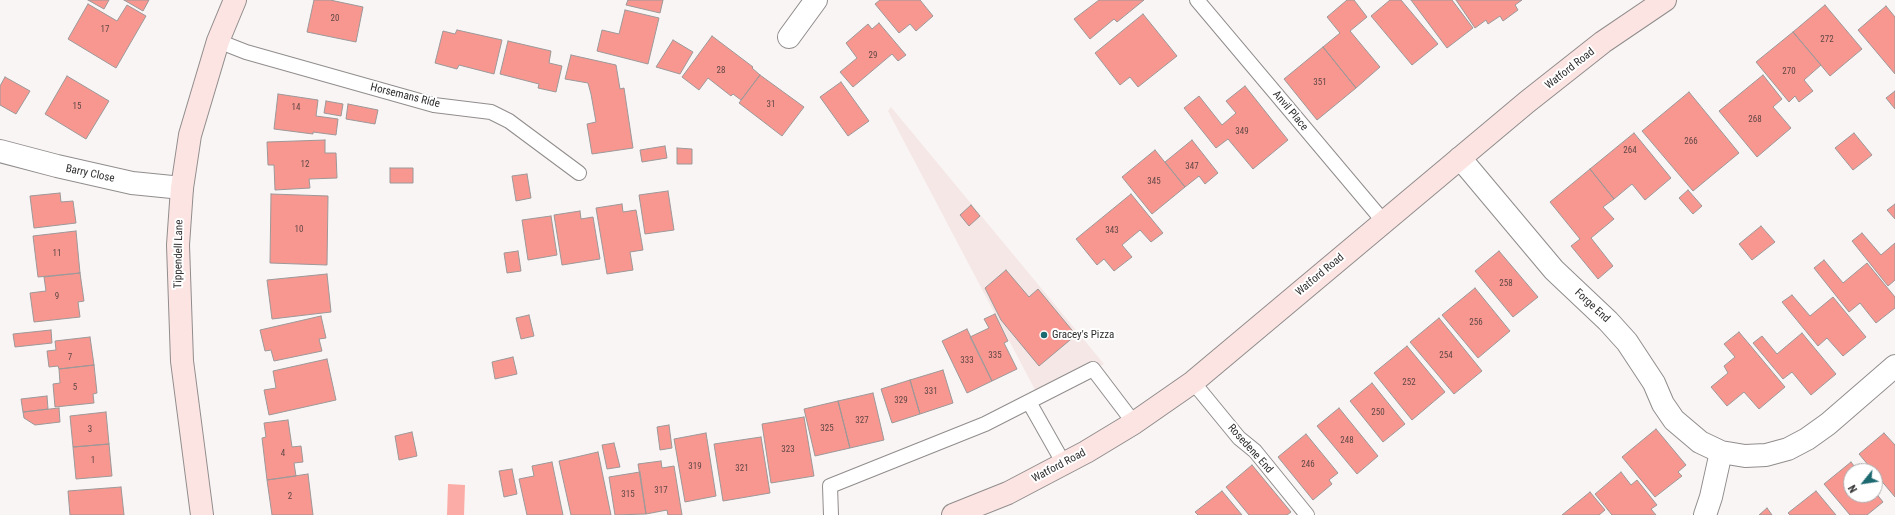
<!DOCTYPE html>
<style>
body{margin:0}
#map{position:relative;width:1895px;height:515px;overflow:hidden;background:#f9f5f4;font-family:"Roboto Condensed",sans-serif}
canvas{display:block}
.north{position:absolute;left:1843px;top:463px;width:40px;height:40px;box-sizing:border-box;background:#fff;border:1px solid #acabab;border-radius:50%;rotate:240deg;font-size:11px;font-weight:700;line-height:16px;text-align:center;color:#2f2e2e}
.north::after{content:'';display:block;margin:auto;width:14px;height:18px;background:#1d6970;clip-path:polygon(50% 0,100% 100%,50% 72%,0 100%)}
</style>
<div id="map">
<canvas width="1895" height="515"></canvas>
<div class="north">N</div>
</div>
<script>
const g = document.querySelector('canvas').getContext('2d');
g.lineJoin = 'round';
function fillPath(path, color) { g.fillStyle = color; g.fill(path, 'evenodd'); }
const poly = rows => new Path2D(rows.map(r => 'M' + r).join(''));
function strokePath(path, color, width, dash) { g.strokeStyle = color; g.lineWidth = width; g.lineCap = dash ? 'butt' : 'round'; g.setLineDash(dash || []); g.stroke(path); }
function label(font, color, halo, rows, align = 'center') {
  g.font = font + ' "Roboto Condensed",sans-serif'; g.lineWidth = 4; g.setLineDash([]); g.textBaseline = 'middle'; g.strokeStyle = halo; g.fillStyle = color; for (const [text, x, y, turn = 0] of rows) {
    g.save(); g.translate(x, y); g.rotate((+turn || 0) * Math.PI / 180); g.textAlign = isNaN(turn) ? turn : align; if (halo) g.strokeText(text, 0, 0); g.fillText(text, 0, 0); g.restore();
  }
}
const built = poly([
 [891,107,1104,364,1042,403,888,111]
]);
const water = poly([
 [448,484,465,485,464,515,447,515]
]);
const building = poly([
 [88,0,109,0,104,9,88,0],
 [124,0,149,0,143,11,124,0],
 [314,0,330,0,363,7,356,42,307,32,314,0],
 [628,0,663,0,660,13,626,5,628,0],
 [880,0,920,0,933,16,916,31,910,24,899,33,875,4,880,0],
 [1099,0,1144,0,1117,22,1114,19,1090,39,1074,19,1099,0],
 [1347,0,1354,0,1367,17,1350,31,1380,67,1356,88,1323,47,1340,33,1327,17,1347,0],
 [1390,0,1401,0,1438,44,1412,65,1371,16,1390,0],
 [1411,0,1452,0,1473,28,1447,48,1411,0],
 [1456,0,1522,0,1515,5,1518,10,1503,21,1500,16,1488,24,1486,20,1475,28,1456,0],
 [88,4,117,21,127,5,146,16,116,68,68,39,88,4],
 [1825,5,1862,49,1830,76,1793,32,1825,5],
 [1886,6,1895,17,1895,74,1858,30,1886,6],
 [625,10,659,18,648,64,597,51,602,30,619,34,625,10],
 [1143,14,1177,56,1138,87,1130,77,1120,85,1095,53,1143,14],
 [879,23,906,55,898,61,892,54,853,87,840,72,857,58,846,43,868,24,872,29,879,23],
 [457,30,502,40,494,74,459,65,457,69,435,63,443,31,455,34,457,30],
 [1793,32,1821,65,1804,80,1813,91,1799,102,1795,96,1789,102,1756,62,1793,32],
 [712,36,753,67,752,68,760,75,741,100,733,94,731,96,708,78,699,90,682,77,712,36],
 [673,40,693,52,680,74,656,67,673,40],
 [508,41,551,51,549,63,562,66,556,92,538,88,539,84,500,74,508,41],
 [1323,47,1356,88,1317,120,1284,79,1323,47],
 [571,55,616,65,620,89,624,88,633,148,592,154,587,124,596,122,591,94,588,83,565,79,571,55],
 [760,75,804,107,782,136,739,103,760,75],
 [1763,75,1782,99,1773,107,1791,128,1757,157,1719,111,1763,75],
 [67,76,109,101,86,139,45,114,67,76],
 [5,77,30,91,16,114,0,105,0,86,5,77],
 [841,82,869,121,848,136,820,97,841,82],
 [1245,86,1288,140,1253,169,1228,139,1216,148,1184,108,1199,96,1222,125,1236,113,1226,101,1245,86],
 [1895,91,1895,109,1886,98,1895,91],
 [1689,92,1739,153,1693,191,1642,131,1689,92],
 [278,94,318,100,316,116,338,119,336,135,313,132,313,134,274,129,278,94],
 [326,101,343,104,341,116,324,113,326,101],
 [348,104,378,110,375,124,346,119,348,104],
 [1634,133,1671,178,1645,200,1632,184,1614,199,1590,169,1634,133],
 [1854,133,1872,155,1853,170,1835,148,1854,133],
 [325,140,325,153,336,153,337,178,309,179,310,188,275,190,274,165,268,165,267,142,325,140],
 [1192,140,1218,173,1205,184,1199,176,1185,187,1165,162,1192,140],
 [665,146,667,158,642,162,640,150,665,146],
 [677,148,692,149,692,164,677,164,677,148],
 [1155,150,1185,187,1152,214,1122,177,1155,150],
 [390,168,413,168,413,183,390,183,390,168],
 [1590,169,1614,199,1603,207,1614,219,1591,238,1613,266,1598,279,1571,246,1580,239,1550,202,1590,169],
 [527,174,531,198,516,201,512,176,527,174],
 [1688,190,1702,206,1693,214,1679,198,1688,190],
 [668,191,674,230,645,234,639,195,668,191],
 [60,193,61,202,73,201,76,223,34,228,30,196,60,193],
 [271,194,328,196,327,265,270,263,271,194],
 [1131,194,1163,233,1151,242,1140,230,1122,245,1132,257,1114,271,1104,259,1097,265,1076,239,1131,194],
 [622,204,623,212,636,210,643,250,630,252,633,270,607,274,596,208,622,204],
 [1895,204,1895,219,1887,210,1895,204],
 [971,205,980,216,969,226,960,215,971,205],
 [580,211,581,219,593,217,600,259,562,265,554,215,580,211],
 [551,216,557,255,528,260,522,220,551,216],
 [1761,226,1775,242,1752,260,1739,244,1761,226],
 [76,231,80,273,38,277,33,236,76,231],
 [1862,233,1881,255,1895,243,1895,280,1888,286,1852,241,1862,233],
 [518,251,521,271,507,273,504,253,518,251],
 [1499,251,1538,297,1513,317,1475,271,1499,251],
 [1824,260,1843,283,1867,263,1895,297,1895,308,1876,323,1860,303,1849,312,1814,268,1824,260],
 [1006,270,1029,297,1038,289,1076,335,1039,366,1001,320,985,288,1006,270],
 [80,273,84,301,78,302,80,317,34,322,30,293,46,291,44,277,80,273],
 [327,274,331,312,272,319,267,280,327,274],
 [1475,288,1510,331,1478,358,1442,315,1475,288],
 [1792,295,1810,316,1833,297,1866,337,1843,356,1827,338,1818,346,1782,302,1792,295],
 [995,314,1008,341,1004,343,1017,369,992,381,970,337,989,328,984,319,995,314],
 [529,315,534,336,521,339,516,318,529,315],
 [321,316,326,338,319,339,322,351,274,361,271,350,265,351,260,330,321,316],
 [1439,318,1482,371,1454,394,1410,342,1439,318],
 [967,329,992,381,967,393,942,341,967,329],
 [51,330,52,343,15,347,13,334,51,330],
 [1739,332,1785,387,1759,409,1744,392,1727,406,1711,387,1728,373,1724,366,1735,357,1724,344,1739,332],
 [1802,333,1836,374,1811,395,1792,372,1783,379,1753,343,1762,336,1777,354,1802,333],
 [90,337,94,365,59,369,58,366,49,367,47,351,56,350,55,341,90,337],
 [1407,346,1445,392,1412,420,1374,373,1407,346],
 [513,357,517,374,495,379,492,362,513,357],
 [327,359,336,400,269,415,264,390,276,388,273,371,327,359],
 [94,365,97,393,93,394,94,403,55,407,53,384,60,383,59,369,94,365],
 [943,370,953,403,920,414,910,380,943,370],
 [910,380,920,414,892,423,881,389,910,380],
 [1372,383,1405,424,1383,442,1350,401,1372,383],
 [873,393,884,440,850,448,838,401,873,393],
 [47,396,48,409,23,412,21,399,47,396],
 [838,401,850,448,815,456,804,409,838,401],
 [59,408,60,422,35,425,24,418,23,412,59,408],
 [1339,408,1378,456,1357,474,1317,426,1339,408],
 [106,412,109,444,73,447,70,416,106,412],
 [804,417,814,476,771,483,762,424,804,417],
 [288,420,292,447,301,446,303,462,294,463,296,476,267,480,262,438,266,437,264,423,288,420],
 [669,425,672,448,660,450,657,427,669,425],
 [1656,429,1686,465,1678,472,1682,476,1655,497,1622,457,1656,429],
 [412,432,417,456,399,460,395,436,412,432],
 [706,433,716,496,685,502,674,439,706,433],
 [1884,433,1895,445,1895,497,1859,454,1884,433],
 [1306,434,1338,473,1329,480,1332,484,1313,500,1278,457,1306,434],
 [761,437,770,493,723,501,714,444,761,437],
 [614,443,620,467,607,469,602,445,614,443],
 [109,444,112,476,76,479,73,447,109,444],
 [598,452,611,515,571,515,559,461,598,452],
 [661,461,662,468,674,466,682,515,668,515,667,510,646,514,638,464,661,461],
 [552,462,563,515,527,515,519,479,534,476,532,466,552,462],
 [1851,462,1858,471,1851,471,1851,495,1875,495,1875,492,1883,502,1867,515,1850,515,1824,484,1851,462],
 [1252,465,1291,512,1287,515,1249,515,1226,487,1252,465],
 [512,469,517,494,504,497,499,471,512,469],
 [640,472,646,514,615,515,609,477,640,472],
 [1621,472,1631,485,1637,480,1657,505,1651,509,1656,515,1612,515,1595,494,1621,472],
 [308,474,313,515,272,515,267,480,308,474],
 [121,487,124,515,70,515,68,491,121,487],
 [1222,491,1242,515,1198,515,1195,512,1222,491],
 [1816,491,1836,515,1790,515,1788,513,1816,491],
 [1590,492,1605,510,1599,515,1562,515,1590,492],
 [1767,508,1772,515,1759,515,1767,508]
]);
const lane = poly([
 [1197,0,1384,222],
 [218,41,246,52,434,105,491,112,509,121,579,173],
 [1193,382,1239,438,1255,451,1307,515],
 [1029,402,1064,464],
 [831,515,830,486,985,424,1093,369,1134,423]
]);
const street = poly([
 [789,37,816,0],
 [0,151,57,166,132,183,182,188],
 [1460,158,1554,270,1608,321,1627,342,1654,383,1663,404,1674,420,1700,442,1721,452,1745,456,1766,455,1788,449,1807,439,1828,424,1895,366],
 [1705,515,1711,497,1721,452]
]);
const secondary = poly([
 [202,515,182,361,178,245,182,188,190,135,218,41,235,0],
 [953,515,1008,493,1086,452,1134,423,1193,382,1527,102,1603,42,1665,0]
]);
const markers = [
 [1044,335,4,"#1d6970"]
];
const numberNames = [
 ["20",335,19],
 ["17",105,30],
 ["272",1827,40],
 ["29",873,56],
 ["28",721,71],
 ["270",1789,72],
 ["351",1320,83],
 ["31",771,105],
 ["15",77,107],
 ["14",296,108],
 ["268",1755,120],
 ["349",1242,132],
 ["266",1691,142],
 ["264",1630,151],
 ["12",305,165],
 ["347",1192,167],
 ["345",1154,182],
 ["10",299,230],
 ["343",1112,231],
 ["11",57,254],
 ["258",1506,284],
 ["9",57,297],
 ["256",1476,323],
 ["335",995,356],
 ["254",1446,356],
 ["7",70,358],
 ["333",967,361],
 ["252",1409,383],
 ["5",75,388],
 ["331",931,392],
 ["329",901,401],
 ["250",1378,413],
 ["327",862,421],
 ["325",827,429],
 ["3",90,430],
 ["248",1347,441],
 ["323",788,450],
 ["4",283,454],
 ["1",93,461],
 ["246",1308,465],
 ["319",695,467],
 ["321",742,469],
 ["317",661,491],
 ["315",628,495],
 ["2",290,497]
];
const streetNames = [
 ["Watford Road",1570,69,-38],
 ["Horsemans Ride",405,96,14],
 ["Anvil Place",1290,111,50],
 ["Barry Close",90,174,12],
 ["Tippendell Lane",179,254,-89],
 ["Watford Road",1320,275,-40],
 ["Forge End",1592,306,43],
 ["Rosedene End",1250,449,48],
 ["Watford Road",1059,466,-28]
];
const poiNames = [
 ["Gracey's Pizza",1052,335]
];
fillPath(built, '#f5e7e6');
fillPath(water, '#fbaca6');
fillPath(building, '#f89690');
strokePath(building, '#9d9898', 1);
strokePath(lane, '#918d8d', 16);
strokePath(street, '#918d8d', 24);
strokePath(secondary, '#918d8d', 24);
strokePath(lane, '#fff', 14);
strokePath(street, '#fff', 22);
strokePath(secondary, '#fce4e2', 22);
for (const [x, y, r, color] of markers) { const dot = new Path2D(); dot.arc(x, y, r, 0, 2 * Math.PI); g.fillStyle = color; g.fill(dot); strokePath(dot, '#fff', 1.5); }
label('9px', '#614846', null, numberNames);
label('11px', '#2f2e2e', '#fff', streetNames);
label('11px', '#2f2e2e', '#fff', poiNames, 'left');
</script>
